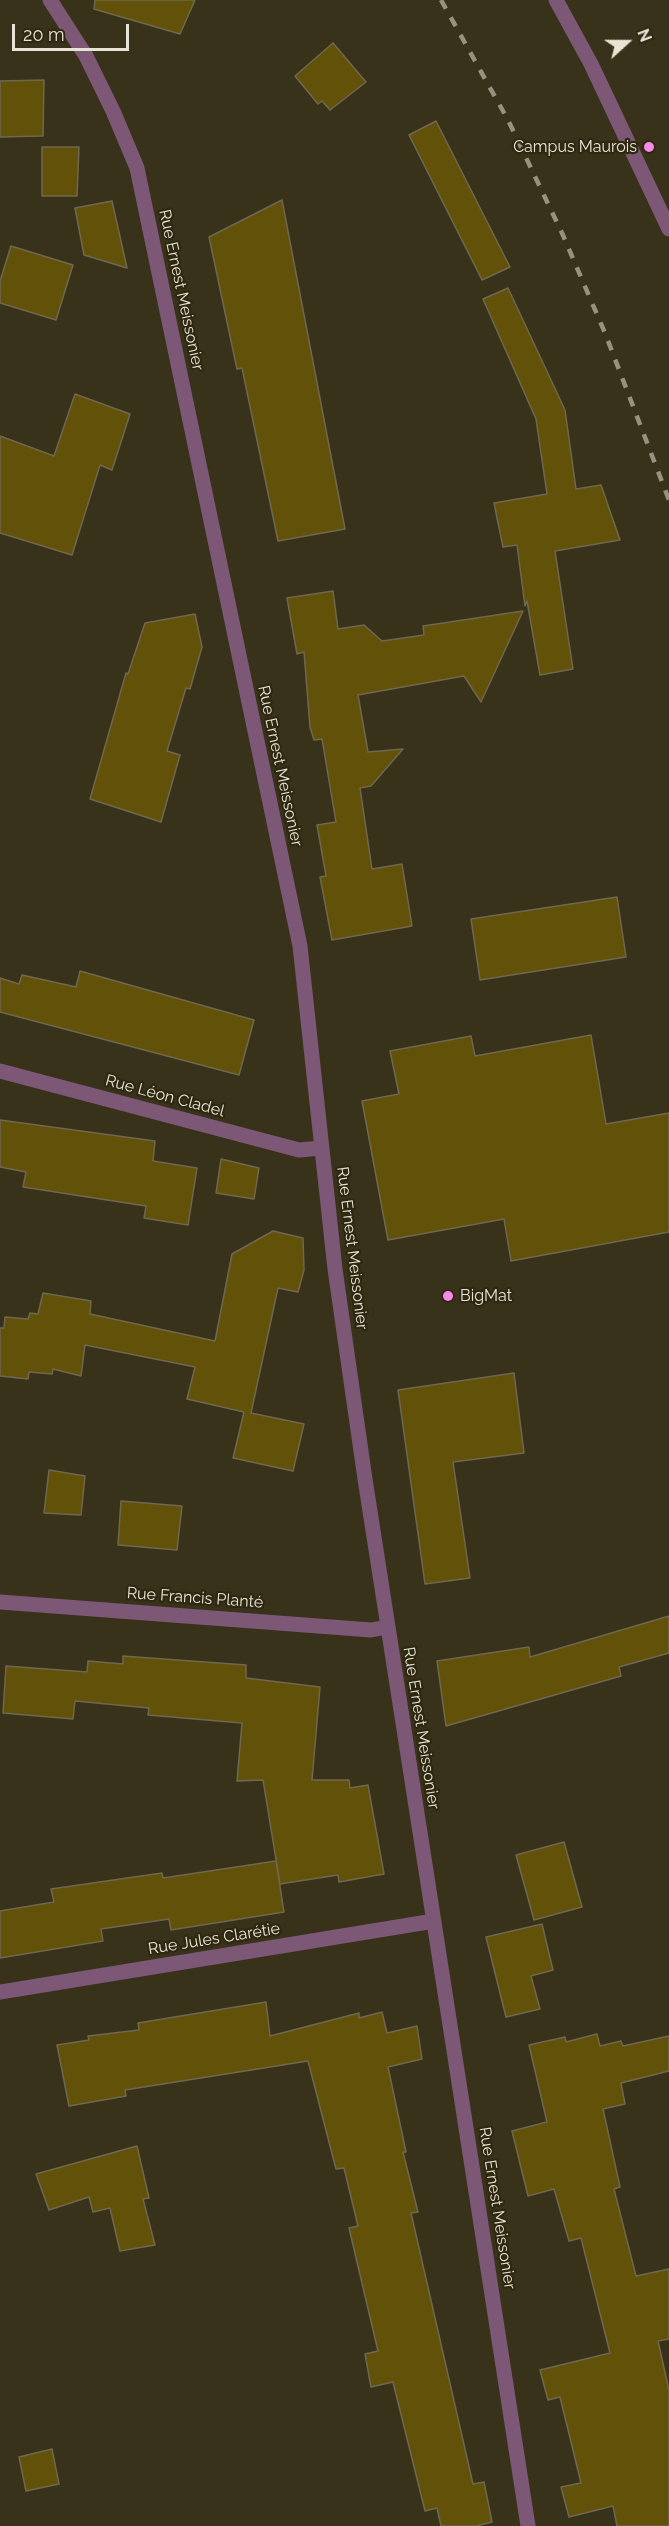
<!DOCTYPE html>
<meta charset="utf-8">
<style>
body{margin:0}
#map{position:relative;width:669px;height:2526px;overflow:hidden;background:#39321b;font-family:Raleway,sans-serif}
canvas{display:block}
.north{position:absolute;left:597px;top:12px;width:60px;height:60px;-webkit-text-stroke:4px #2f2811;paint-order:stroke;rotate:69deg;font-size:16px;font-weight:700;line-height:24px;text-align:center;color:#e7e3d5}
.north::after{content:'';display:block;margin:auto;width:21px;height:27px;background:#e7e3d5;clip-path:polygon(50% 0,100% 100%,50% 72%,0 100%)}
.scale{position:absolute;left:12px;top:24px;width:117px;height:27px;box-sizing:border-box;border:3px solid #e7e3d5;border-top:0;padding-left:8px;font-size:18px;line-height:21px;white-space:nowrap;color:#e7e3d5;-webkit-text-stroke:4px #2f2811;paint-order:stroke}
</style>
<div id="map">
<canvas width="669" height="2526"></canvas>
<div class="north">N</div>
<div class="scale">20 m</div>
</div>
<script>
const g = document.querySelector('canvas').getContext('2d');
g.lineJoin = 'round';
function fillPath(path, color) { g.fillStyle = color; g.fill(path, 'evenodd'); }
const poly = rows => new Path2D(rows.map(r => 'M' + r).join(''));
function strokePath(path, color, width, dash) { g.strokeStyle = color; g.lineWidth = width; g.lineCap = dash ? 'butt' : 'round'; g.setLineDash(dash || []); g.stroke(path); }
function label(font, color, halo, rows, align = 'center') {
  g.font = font + ' Raleway,sans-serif'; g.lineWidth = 4.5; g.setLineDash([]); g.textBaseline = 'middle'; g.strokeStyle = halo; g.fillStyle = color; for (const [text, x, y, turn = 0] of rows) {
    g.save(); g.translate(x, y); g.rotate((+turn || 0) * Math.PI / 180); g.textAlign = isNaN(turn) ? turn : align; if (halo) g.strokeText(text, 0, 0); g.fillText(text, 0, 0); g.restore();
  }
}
const building = poly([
 [95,0,195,0,180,34,94,9,95,0],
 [333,43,366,82,330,110,322,101,318,104,295,76,333,43],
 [44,80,43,136,0,137,0,81,44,80],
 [436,121,510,267,482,280,409,135,436,121],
 [42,147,79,147,77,196,42,196,42,147],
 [282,200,345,529,278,541,242,368,237,369,209,237,282,200],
 [112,201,127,268,84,255,75,208,112,201],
 [11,246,73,265,56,320,0,303,0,281,11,246],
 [508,288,565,410,576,489,601,485,620,540,555,551,573,669,540,675,527,601,525,606,517,545,503,547,494,503,547,494,536,419,483,299,508,288],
 [75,394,130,414,112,470,100,465,72,555,0,533,0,436,54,456,75,394],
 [333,591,338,629,364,625,382,641,424,635,423,626,523,611,481,702,464,676,358,695,368,752,403,749,371,786,360,788,372,869,402,864,412,926,332,940,320,877,326,876,317,825,336,822,322,739,314,740,310,727,304,652,297,654,287,598,333,591],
 [195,614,202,647,190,689,186,688,167,751,180,755,161,822,90,799,126,673,128,674,145,623,195,614],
 [617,897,626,957,480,980,471,919,617,897],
 [80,971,254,1020,239,1075,0,1012,0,978,19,984,22,975,76,987,80,971],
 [591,1035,606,1124,669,1113,669,1232,511,1261,504,1219,388,1240,362,1101,399,1094,390,1051,471,1036,475,1056,591,1035],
 [0,1120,155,1141,153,1161,197,1168,188,1225,144,1218,146,1206,23,1187,26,1172,0,1167,0,1120],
 [221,1159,259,1168,254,1199,216,1193,221,1159],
 [273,1231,303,1238,304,1270,298,1292,278,1288,251,1413,304,1424,293,1471,233,1458,244,1412,187,1399,195,1367,85,1345,81,1376,53,1369,52,1374,29,1372,28,1379,0,1376,0,1328,4,1328,5,1317,28,1319,30,1313,38,1314,43,1293,91,1301,90,1314,215,1341,232,1254,273,1231],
 [514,1373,524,1453,453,1462,470,1578,425,1584,398,1390,514,1373],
 [49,1470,85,1476,81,1515,44,1513,49,1470],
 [121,1501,182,1506,177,1550,118,1545,121,1501],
 [669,1616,669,1653,619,1667,621,1676,446,1726,437,1661,529,1647,530,1657,669,1616],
 [123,1656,246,1665,246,1678,320,1687,312,1780,349,1780,350,1788,368,1785,384,1874,339,1882,338,1875,280,1884,263,1780,237,1781,242,1723,148,1715,149,1708,75,1701,73,1719,3,1713,6,1666,87,1672,88,1661,123,1664,123,1656],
 [564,1842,582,1907,534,1920,516,1855,564,1842],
 [276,1861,284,1912,171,1930,169,1919,101,1929,103,1941,0,1958,0,1911,54,1902,51,1889,162,1873,163,1878,276,1861],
 [542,1924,553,1970,531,1976,540,2009,506,2017,486,1937,542,1924],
 [266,2002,270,2036,359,2013,359,2018,382,2012,387,2033,417,2026,422,2059,388,2067,406,2152,403,2152,418,2212,411,2213,473,2484,484,2482,492,2522,476,2526,441,2526,437,2508,425,2511,393,2382,371,2387,365,2354,378,2351,349,2228,358,2226,344,2168,336,2169,308,2061,125,2090,126,2096,69,2106,57,2045,89,2040,88,2036,139,2030,138,2023,266,2002],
 [597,2034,600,2046,621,2041,623,2046,669,2036,669,2071,621,2083,625,2104,603,2109,620,2187,614,2189,636,2276,669,2269,669,2339,658,2341,669,2390,669,2526,617,2526,613,2506,569,2517,561,2487,581,2483,560,2397,548,2400,540,2370,610,2353,581,2238,569,2241,554,2189,528,2196,512,2131,547,2122,529,2045,565,2037,566,2042,597,2034],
 [137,2146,149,2198,143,2199,155,2245,120,2251,110,2208,93,2212,89,2197,49,2210,36,2174,137,2146],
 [52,2449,59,2484,26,2491,19,2457,52,2449]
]);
const lane = poly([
 [556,0,591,64,669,229]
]);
const street = poly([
 [50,0,86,56,113,111,137,168,300,946,335,1269,365,1479,528,2526],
 [0,1071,299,1150,321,1148],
 [0,1602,371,1630,387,1627],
 [0,1992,434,1921]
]);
const rail = poly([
 [441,0,508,120,562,233,605,333,669,500]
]);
const markers = [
 [649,147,6,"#f888ea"],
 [448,1296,6,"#f888ea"]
];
const poiNames = [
 ["Campus Maurois",637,147],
 ["BigMat",460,1296,"left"]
];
const streetNames = [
 ["Rue Ernest Meissonier",181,290,78],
 ["Rue Ernest Meissonier",280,766,78],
 ["Rue Léon Cladel",165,1096,15],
 ["Rue Ernest Meissonier",352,1248,83],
 ["Rue Francis Planté",195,1598,4],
 ["Rue Ernest Meissonier",421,1728,81],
 ["Rue Jules Clarétie",214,1939,-9],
 ["Rue Ernest Meissonier",497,2208,81]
];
fillPath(building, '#625109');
strokePath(building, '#6f684f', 1.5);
strokePath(lane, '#7c5776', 15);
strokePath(street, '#7c5776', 15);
strokePath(rail, '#97917f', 4.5, [10, 10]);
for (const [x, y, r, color] of markers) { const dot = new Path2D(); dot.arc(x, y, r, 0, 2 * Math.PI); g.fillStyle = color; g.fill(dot); strokePath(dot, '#2f2811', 2); }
label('16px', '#e7e3d5', '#2f2811', poiNames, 'right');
label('16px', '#e7e3d5', '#2f2811', streetNames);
</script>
